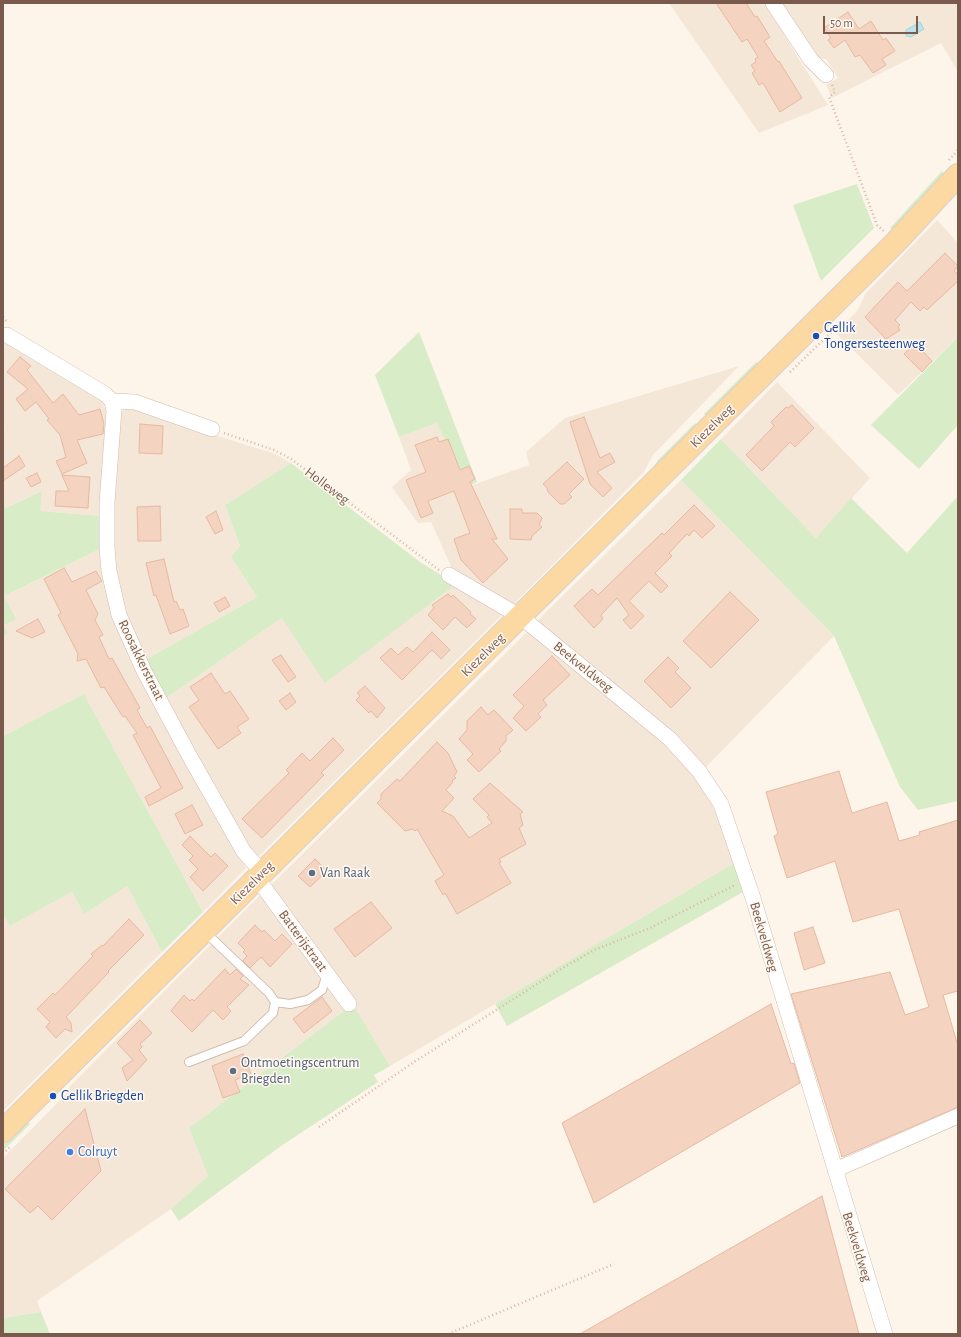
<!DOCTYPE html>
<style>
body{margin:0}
#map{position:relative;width:961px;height:1337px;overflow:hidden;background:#fdf5ea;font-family:"Alegreya Sans",sans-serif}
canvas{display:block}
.frame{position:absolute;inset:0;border:4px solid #7a5a4c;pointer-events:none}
.scale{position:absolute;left:823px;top:16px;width:95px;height:18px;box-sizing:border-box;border:2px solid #7a5a4c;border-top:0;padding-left:5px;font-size:12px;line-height:14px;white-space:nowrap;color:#7a5a4c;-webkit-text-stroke:3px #fff9f1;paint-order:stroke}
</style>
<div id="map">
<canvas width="961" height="1337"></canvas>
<div class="frame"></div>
<div class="scale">50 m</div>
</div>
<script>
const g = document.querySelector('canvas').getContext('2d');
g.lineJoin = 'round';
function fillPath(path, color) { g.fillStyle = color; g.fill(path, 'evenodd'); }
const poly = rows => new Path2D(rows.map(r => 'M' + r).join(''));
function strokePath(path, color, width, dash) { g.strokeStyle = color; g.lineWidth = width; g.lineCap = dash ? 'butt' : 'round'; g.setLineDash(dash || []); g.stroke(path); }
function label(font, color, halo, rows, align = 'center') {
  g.font = font + ' "Alegreya Sans",sans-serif'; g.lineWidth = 3; g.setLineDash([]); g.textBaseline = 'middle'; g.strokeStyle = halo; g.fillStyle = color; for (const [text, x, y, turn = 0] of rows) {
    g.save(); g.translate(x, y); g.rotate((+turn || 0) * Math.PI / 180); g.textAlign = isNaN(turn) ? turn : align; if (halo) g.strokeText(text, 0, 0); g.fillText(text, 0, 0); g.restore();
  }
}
const residential = poly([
 [669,3,764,3,828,105,759,133],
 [781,3,958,3,958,72,941,43,832,98,826,85,838,78,826,59,814,58],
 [937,220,958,243,958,337,898,395,836,333,857,311,866,293],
 [3,340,99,399,107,410,102,516,39,511,42,491,6,508,3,503,3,433,5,432,3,429],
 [739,366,653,455,644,472,511,607,454,573,431,522,418,523,392,487,411,470,399,437,437,423,467,487,529,465,526,452,565,418],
 [777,382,870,478,816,538,721,439],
 [127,407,275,454,291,463,225,505,240,546,231,557,257,597,145,660,118,592,113,548,113,502,121,413],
 [681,480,834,636,704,769,547,634,538,620],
 [100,549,106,590,217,818,246,868,203,912,84,694,3,736,3,637,8,634,4,625,4,596],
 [456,584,506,611,259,856,248,850,166,698,282,618],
 [527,632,539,636,643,724,678,757,704,789,722,825,736,862,390,1066,353,1004,270,886],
 [127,886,162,952,3,1111,3,915,10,926,72,892,84,914],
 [260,895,345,1010,189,1128,208,1176,171,1209,37,1301,41,1312,3,1318,3,1158,67,1093,70,1086]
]);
const green = poly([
 [942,171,948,177,896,233,890,228],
 [857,184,874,228,821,281,793,205],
 [419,332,477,482,466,487,437,423,399,437,375,375],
 [958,337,958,425,919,469,871,425],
 [756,362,762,367,710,420,704,414],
 [695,423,700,429,651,472,658,460],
 [721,439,816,538,851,498,907,553,958,496,958,801,918,810,900,787,834,636,681,480],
 [291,463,420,562,456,584,325,683,282,618,166,698,145,660,257,597,231,557,240,546,225,505],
 [42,491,40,511,102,516,100,549,4,596,16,619,4,625,8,634,3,637,3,503,6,508],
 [84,694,203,912,162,952,127,886,84,914,72,892,10,926,3,915,3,736],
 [736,862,743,892,507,1026,495,1004],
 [353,1004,390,1066,374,1075,378,1082,281,1146,179,1221,171,1209,208,1176,189,1128],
 [28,1122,30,1124,3,1151,3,1142,9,1135],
 [41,1312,50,1334,3,1334,3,1318]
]);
const water = poly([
 [920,22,924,29,911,37,906,36,906,30,920,22]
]);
const building = poly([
 [716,3,746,3,755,17,757,16,770,37,764,41,778,62,779,61,802,98,780,112,763,83,759,85,752,73,755,71,751,65,756,62,755,59,758,57,747,39,742,42,716,3],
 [848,12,859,29,871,21,883,40,886,38,895,51,882,59,886,65,873,73,860,55,855,57,845,40,834,48,828,40,831,38,824,28,848,12],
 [945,253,958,266,954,271,958,275,958,281,927,310,924,307,920,311,911,302,895,320,900,325,898,327,900,330,886,339,865,317,898,282,907,291,945,253],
 [915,343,932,361,922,372,904,354,915,343],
 [20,357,31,366,27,370,53,403,63,394,79,415,100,409,104,424,103,434,77,440,87,463,62,474,56,461,66,457,60,435,47,420,49,419,36,402,25,411,16,399,28,389,7,372,20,357],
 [792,405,814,428,795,447,790,442,762,471,746,455,774,426,771,422,786,407,788,408,792,405],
 [584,417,600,458,610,453,615,462,597,472,612,488,603,497,590,484,570,422,584,417],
 [140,424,163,426,162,454,139,453,140,424],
 [437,437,439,442,448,439,460,470,469,466,475,479,470,482,497,539,492,539,508,559,483,583,461,560,454,539,470,533,454,491,428,501,433,513,421,518,406,480,426,472,415,445,437,437],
 [19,456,25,466,3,481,3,468,19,456],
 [567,462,584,479,569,494,572,497,564,504,560,504,548,492,547,488,543,484,567,462],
 [37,473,41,482,31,487,26,478,37,473],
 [62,475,90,477,88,508,55,506,56,491,69,491,62,475],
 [694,505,715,526,702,538,694,530,689,536,687,534,669,553,672,556,655,573,668,586,661,593,649,581,629,601,644,616,631,629,623,620,629,615,617,598,601,615,603,619,594,628,574,606,592,589,598,595,632,562,662,533,664,535,694,505],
 [160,506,161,541,138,541,137,507,160,506],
 [510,509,522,509,522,513,537,513,542,518,539,525,542,527,532,536,531,540,510,539,510,509],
 [216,511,223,530,215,534,206,517,216,511],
 [164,559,174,602,176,601,180,610,183,609,189,626,170,634,156,595,154,596,146,563,164,559],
 [64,568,72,582,96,571,102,581,86,590,98,614,95,620,103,635,99,637,109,659,112,658,140,708,137,710,147,728,150,726,183,788,149,806,145,797,161,788,133,735,137,733,125,716,123,717,104,687,101,688,86,659,77,661,78,654,58,615,61,613,44,579,64,568],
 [730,592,759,620,711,668,683,641,730,592],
 [448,594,451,597,453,595,471,612,470,614,476,619,467,628,455,617,443,630,428,615,434,608,432,605,448,594],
 [225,597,230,606,219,612,214,603,225,597],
 [38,619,45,632,32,638,16,631,38,619],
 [432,632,450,650,441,659,432,650,402,680,380,658,391,648,398,655,407,647,413,652,432,632],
 [281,655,296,677,288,682,272,660,281,655],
 [552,656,570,675,543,700,547,705,538,714,541,717,526,731,513,718,524,706,513,695,552,656],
 [668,657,679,668,675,672,691,688,671,708,644,681,668,657],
 [211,673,225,694,230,691,249,719,237,727,241,733,218,749,189,707,199,700,190,687,211,673],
 [365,686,385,708,377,718,371,711,369,713,356,700,360,696,357,693,365,686],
 [290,693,296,702,286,710,279,701,290,693],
 [481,707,488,715,494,710,513,730,506,736,506,741,499,749,501,751,479,772,467,760,473,754,459,739,467,730,467,721,481,707],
 [333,738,344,750,321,773,324,775,262,838,242,819,289,773,286,770,302,753,310,761,333,738],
 [437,742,448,753,457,772,454,776,456,778,452,781,453,782,446,790,454,798,442,811,453,816,469,838,492,823,487,817,489,815,473,799,490,783,523,812,520,814,523,825,519,828,526,844,499,859,501,862,499,863,511,883,457,914,445,893,443,895,435,881,444,875,417,829,415,831,413,829,405,831,377,803,381,799,381,794,397,779,400,781,437,742],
 [839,771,852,813,887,802,899,841,920,835,919,832,958,820,958,991,943,995,958,1046,958,1107,842,1157,791,994,890,972,905,1015,929,1007,899,909,853,922,835,861,787,878,774,836,778,834,766,792,839,771],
 [192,805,203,825,185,834,175,814,192,805],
 [190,836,211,857,215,853,228,866,203,891,190,877,198,869,189,860,193,856,182,845,190,836],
 [315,859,327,871,310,887,298,876,315,859],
 [371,902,392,928,355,957,334,929,371,902],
 [129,919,144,935,108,971,109,972,66,1017,71,1023,72,1032,65,1029,56,1038,46,1027,50,1022,37,1009,53,993,55,995,93,956,91,954,102,945,103,946,129,919],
 [255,925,262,932,264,930,275,941,282,934,292,944,270,967,261,957,250,968,243,961,247,956,243,952,245,950,238,943,255,925],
 [813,927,825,963,804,970,794,933,813,927],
 [225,969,230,975,236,969,243,976,240,979,249,985,227,1007,231,1011,223,1020,213,1010,192,1032,171,1011,184,995,190,1001,192,999,194,1001,225,969],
 [322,997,332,1011,304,1033,293,1019,322,997],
 [771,1004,791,1064,794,1063,800,1083,594,1203,562,1123,771,1004],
 [140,1020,152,1033,140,1044,142,1047,139,1050,147,1060,127,1081,122,1068,133,1060,117,1043,140,1020],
 [243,1054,251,1074,235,1080,240,1092,223,1098,212,1066,243,1054],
 [85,1109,101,1171,52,1220,38,1206,30,1213,5,1189,85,1109],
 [822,1196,859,1334,580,1334,822,1196]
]);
const path = poly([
 [832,85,835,92,829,97,877,225,885,232],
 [949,160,958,150],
 [3,317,7,322],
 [790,372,840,324],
 [224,433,274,450,291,459,439,570],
 [319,1127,414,1062,561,969,594,950,650,928,735,885],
 [3,1154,10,1147],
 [448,1334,614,1264]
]);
const lane = poly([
 [275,1002,290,1004,308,1000,322,990,327,974],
 [189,1062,244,1041,273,1013,275,1002,269,993,205,932]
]);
const street = poly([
 [773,3,811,60,826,75],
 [7,335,105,394,112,401,114,410,107,503,107,548,109,571,119,615,144,671,190,757,244,852,263,873],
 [112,401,135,402,212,429],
 [449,575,521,617,613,692,670,739,699,771,721,804,753,898,885,1334],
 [257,878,349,1004],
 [835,1170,958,1116]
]);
const primary = poly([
 [3,1131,896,242,958,175]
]);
const markers = [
 [816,336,4,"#1a4fb4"],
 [312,873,4,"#5c6f8a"],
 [233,1071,4,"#5c6f8a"],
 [53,1096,4,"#1a4fb4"],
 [70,1152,4,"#3f7fe0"]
];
const transitNames = [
 ["Gellik",824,328],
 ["Tongersesteenweg",824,344],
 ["Gellik Briegden",61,1096]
];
const streetNames = [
 ["Kiezelweg",712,426,-45],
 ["Holleweg",327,486,37],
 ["Kiezelweg",483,655,-45],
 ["Roosakkerstraat",141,660,64],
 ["Beekveldweg",583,667,39],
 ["Kiezelweg",252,883,-45],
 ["Beekveldweg",764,937,74],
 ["Batterijstraat",303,941,54],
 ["Beekveldweg",857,1247,73]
];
const serviceNames = [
 ["Van Raak",320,873],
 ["Ontmoetingscentrum",241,1063],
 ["Briegden",241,1079]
];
const shopNames = [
 ["Colruyt",78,1152]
];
fillPath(residential, '#f5e7d8');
fillPath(green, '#d7ecc7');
fillPath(water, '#bde4e8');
strokePath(water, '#a3d4da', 1);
fillPath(building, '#f4d3c1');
strokePath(building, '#e7b9a0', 1);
strokePath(lane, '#d1bcae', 10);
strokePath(street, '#d1bcae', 16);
strokePath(primary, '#dad1cd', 24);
strokePath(path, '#d9b6a3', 2.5, [1, 3]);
strokePath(lane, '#fff', 8);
strokePath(street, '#fff', 15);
strokePath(primary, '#fcd8a2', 22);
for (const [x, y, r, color] of markers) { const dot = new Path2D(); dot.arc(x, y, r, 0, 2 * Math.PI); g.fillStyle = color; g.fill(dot); strokePath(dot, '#fff9f1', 1.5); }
label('14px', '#164399', '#fff9f1', transitNames, 'left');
label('14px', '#7a5a4c', '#fff9f1', streetNames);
label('14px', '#4e5e75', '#fff9f1', serviceNames, 'left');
label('14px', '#366cbe', '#fff9f1', shopNames, 'left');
</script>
